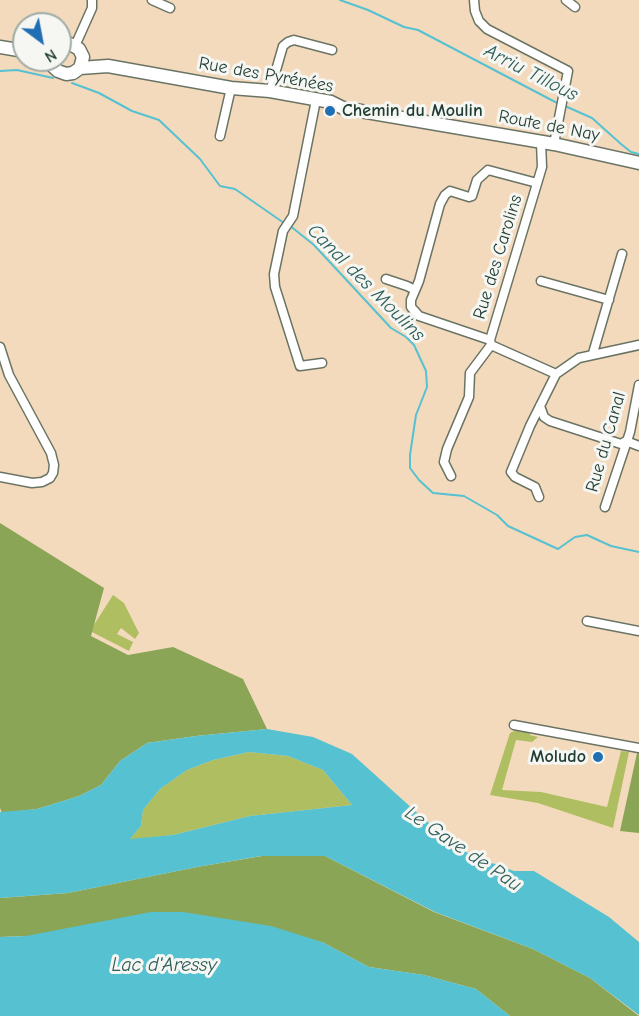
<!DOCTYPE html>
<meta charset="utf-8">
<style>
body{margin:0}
#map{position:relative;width:639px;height:1016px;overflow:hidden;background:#f4dabd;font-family:"Comic Neue",sans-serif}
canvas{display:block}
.north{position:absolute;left:12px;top:12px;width:60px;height:60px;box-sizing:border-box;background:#f6f6f2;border:2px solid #a0aca6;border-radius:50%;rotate:148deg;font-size:16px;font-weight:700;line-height:24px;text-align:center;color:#1f3d34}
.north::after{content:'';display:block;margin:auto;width:21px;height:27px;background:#1f6fb2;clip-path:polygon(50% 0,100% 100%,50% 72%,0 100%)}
</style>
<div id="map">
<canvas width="639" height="1016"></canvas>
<div class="north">N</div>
</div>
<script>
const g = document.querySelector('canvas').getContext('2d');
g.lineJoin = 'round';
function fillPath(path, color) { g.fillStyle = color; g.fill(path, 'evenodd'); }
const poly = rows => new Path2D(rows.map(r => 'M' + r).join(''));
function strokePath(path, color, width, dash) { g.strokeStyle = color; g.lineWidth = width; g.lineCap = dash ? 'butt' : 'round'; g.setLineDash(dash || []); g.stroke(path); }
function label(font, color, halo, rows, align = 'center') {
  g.font = font + ' "Comic Neue",sans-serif'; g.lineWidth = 6; g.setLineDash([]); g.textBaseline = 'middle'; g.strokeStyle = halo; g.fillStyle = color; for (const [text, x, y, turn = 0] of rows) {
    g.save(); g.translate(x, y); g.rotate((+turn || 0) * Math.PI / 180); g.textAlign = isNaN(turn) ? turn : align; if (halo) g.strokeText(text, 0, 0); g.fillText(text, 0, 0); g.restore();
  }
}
const green = poly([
 [113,595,124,603,139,633,135,639,121,628,117,634,133,642,129,651,90,631],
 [519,729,529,732,530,735,538,737,532,742,516,740,502,790,541,792,607,807,621,751,629,752,613,828,538,803,490,795,510,733],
 [249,752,288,756,323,770,352,805,250,816,173,835,129,840,141,826,143,810,160,789,187,770,213,760]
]);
const forest = poly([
 [0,523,104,588,91,636,128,655,173,647,243,679,267,729,196,736,147,743,120,761,101,785,79,796,37,809,2,813,0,808],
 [637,753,639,753,639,833,620,831],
 [262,856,325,856,434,912,533,949,590,978,639,1016,510,1016,476,989,424,975,369,967,322,942,25,936,0,937,0,898,68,893,197,867]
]);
const water = poly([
 [267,729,313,737,352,754,424,819,478,861,496,864,514,871,534,871,609,917,639,942,639,1015,590,978,533,949,435,912,325,856,261,856,197,867,68,893,0,898,0,812,37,809,79,796,101,785,120,761,147,743,196,736],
 [249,752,288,756,323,770,352,805,250,816,173,835,130,839,141,826,143,810,160,789,187,770,213,760],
 [151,912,183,912,271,926,322,942,369,967,424,975,476,989,510,1016,0,1016,0,937,26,936]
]);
const stream = poly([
 [340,0,368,10,404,27,418,30,559,104],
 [0,71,17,70,53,78],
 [72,83,99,93,132,111,159,120,200,159,220,186,235,189,284,223],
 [565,106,592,118,621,144,631,152,639,154],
 [289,225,314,245,391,328,406,337,414,345,426,371,427,387,416,415,410,455,410,468,419,480,433,493,464,496,497,515,508,526,558,549,575,537,587,535,611,546,639,552]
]);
const minor = poly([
 [152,0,170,8],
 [474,0,475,11,479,21,487,29,568,71,554,144],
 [566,0,575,7],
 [75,46,92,8,92,0],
 [270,91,283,46,288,42,294,40,332,50],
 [316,100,293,216,283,231,274,274,275,287,300,366,322,363],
 [220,136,231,88],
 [386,279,407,286,415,290],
 [541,281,609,300],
 [490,340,419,316,411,307,411,300,419,281,440,204,445,195,450,191,469,197,472,196,477,180,488,170,537,183],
 [491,344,490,340,542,167,541,142],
 [0,347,9,375,51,453,54,465,53,473,50,478,42,482,32,483,0,477],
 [593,353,622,254],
 [540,406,544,417,550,421,621,444,626,441,639,446],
 [451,476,444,462,447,449,469,397,470,373,491,345,556,374,579,358,639,345],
 [539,497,535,487,515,477,511,472,530,426,556,374],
 [605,507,630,432,639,385],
 [587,621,639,631],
 [514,725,639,748]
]);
const secondary = poly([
 [60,46,70,44,79,49,83,57,80,68],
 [0,47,24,51],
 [46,60,58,71,66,74,73,73,80,68,108,66,231,88,270,91,331,102,343,108,554,144,639,163]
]);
const markers = [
 [330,111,6,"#1f6fb2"],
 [598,757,6,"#1f6fb2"]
];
const streetNames = [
 ["Rue des Pyrénées",266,75,10],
 ["Route de Nay",549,126,11],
 ["Rue des Carolins",498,257,-73],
 ["Rue du Canal",606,442,-74]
];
const poiNames = [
 ["Chemin du Moulin",342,111],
 ["Moludo",586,757,"right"]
];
const waterNames = [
 ["Arriu Tillous",531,73,27],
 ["Canal des Moulins",366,283,45],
 ["Le Gave de Pau",463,849,34],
 ["Lac d'Aressy",164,965]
];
fillPath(green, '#afbe60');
fillPath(forest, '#8ba556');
fillPath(water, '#56c1d0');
strokePath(stream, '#56c1d0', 2);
strokePath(minor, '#6a7464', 11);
strokePath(secondary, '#6a7464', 15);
strokePath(minor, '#fff', 8);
strokePath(secondary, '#fff', 12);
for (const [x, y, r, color] of markers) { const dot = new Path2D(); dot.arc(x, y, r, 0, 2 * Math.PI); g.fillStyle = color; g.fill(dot); strokePath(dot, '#f6f6f2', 2); }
label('18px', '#1f3d34', '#f6f6f2', streetNames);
label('bold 18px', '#1f3d34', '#f6f6f2', poiNames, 'left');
label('italic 20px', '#2d5e5b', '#f6f6f2', waterNames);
</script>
